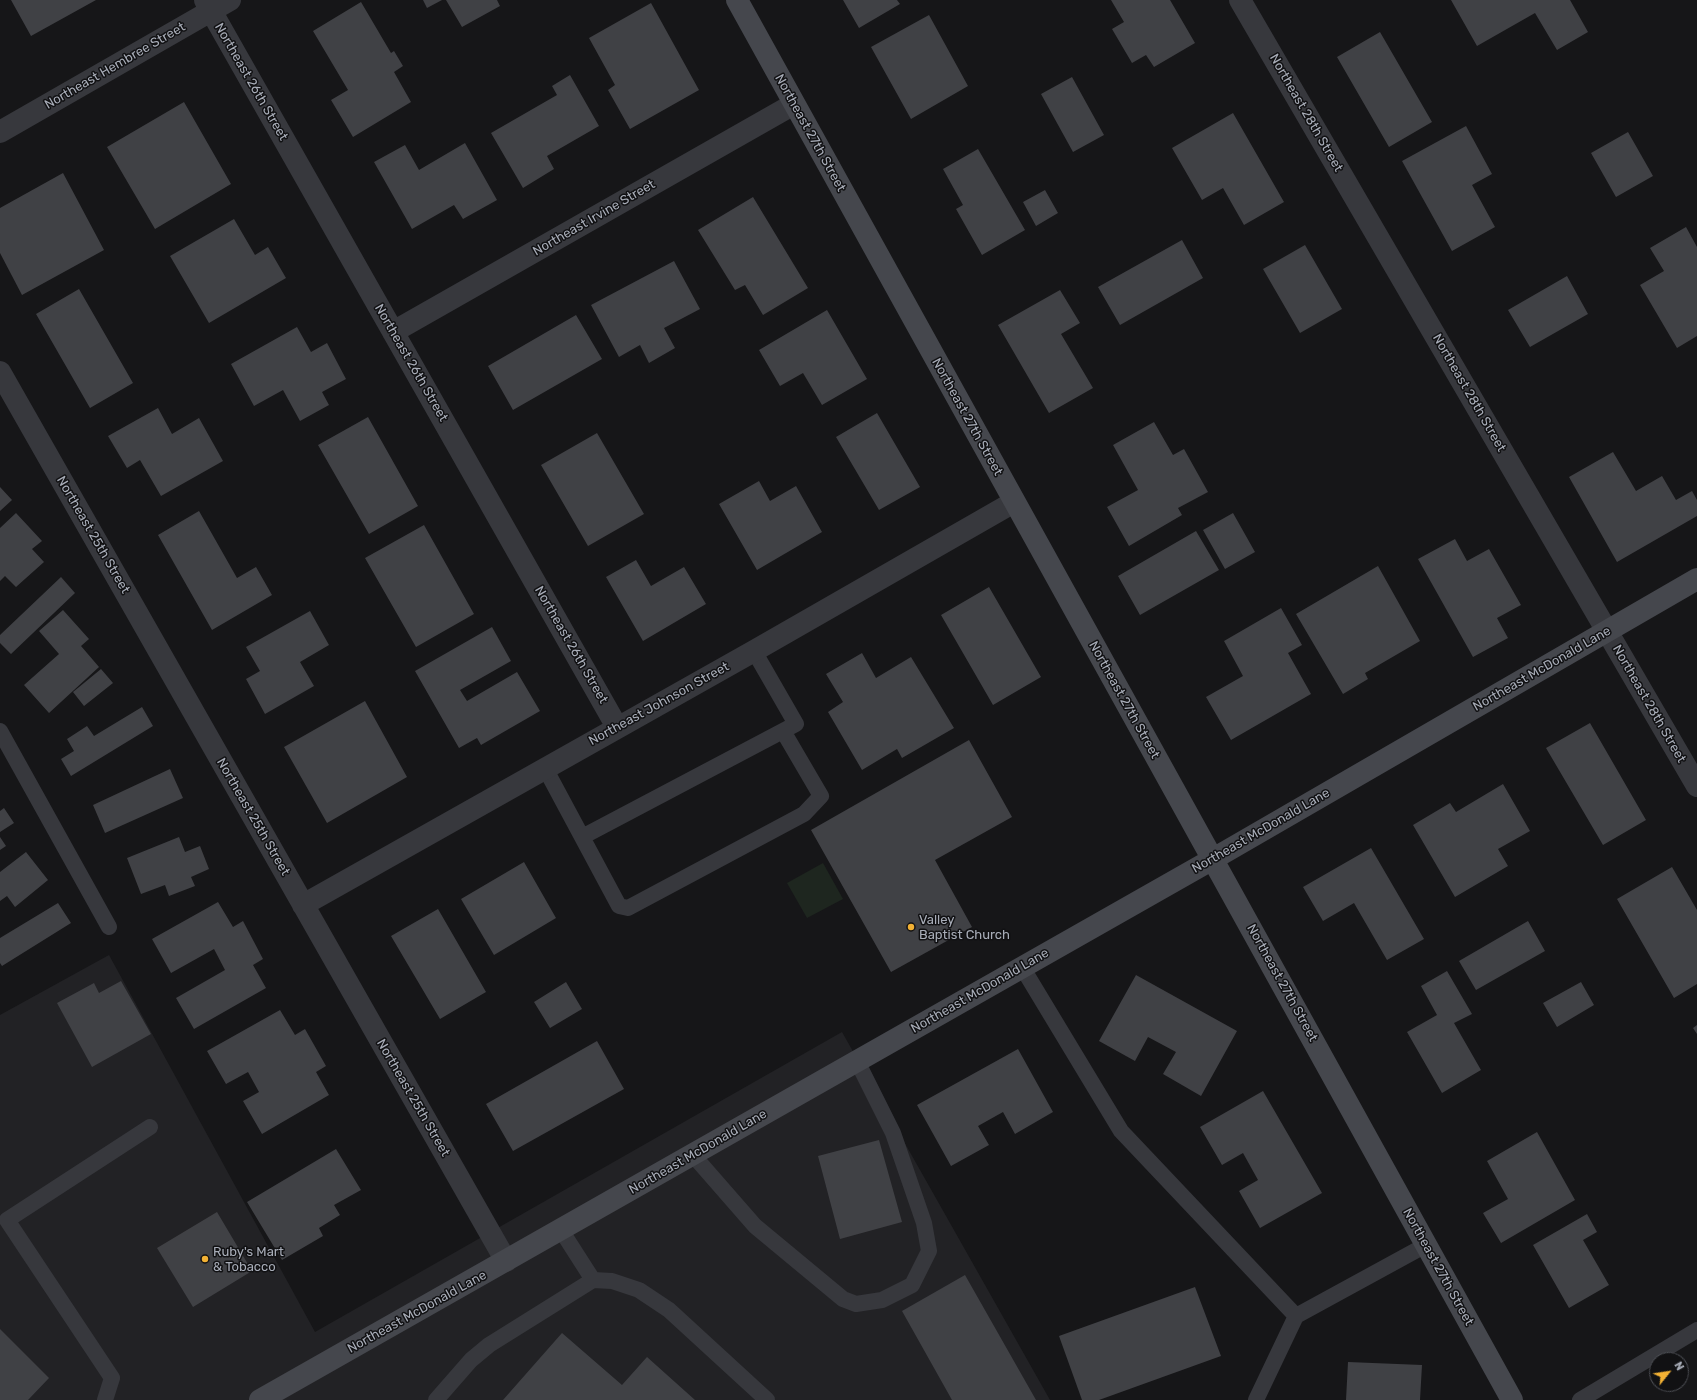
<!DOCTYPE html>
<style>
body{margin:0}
#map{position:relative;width:1697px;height:1400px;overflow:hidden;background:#161618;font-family:Rubik,sans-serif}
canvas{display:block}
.north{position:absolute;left:1649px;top:1352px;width:40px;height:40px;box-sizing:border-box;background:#111113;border:1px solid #4d4f55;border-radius:50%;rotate:60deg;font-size:11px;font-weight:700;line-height:16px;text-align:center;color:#a8adb8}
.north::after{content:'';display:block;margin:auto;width:14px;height:18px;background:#f2b134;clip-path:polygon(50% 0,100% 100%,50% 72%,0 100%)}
</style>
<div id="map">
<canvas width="1697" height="1400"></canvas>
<div class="north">N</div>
</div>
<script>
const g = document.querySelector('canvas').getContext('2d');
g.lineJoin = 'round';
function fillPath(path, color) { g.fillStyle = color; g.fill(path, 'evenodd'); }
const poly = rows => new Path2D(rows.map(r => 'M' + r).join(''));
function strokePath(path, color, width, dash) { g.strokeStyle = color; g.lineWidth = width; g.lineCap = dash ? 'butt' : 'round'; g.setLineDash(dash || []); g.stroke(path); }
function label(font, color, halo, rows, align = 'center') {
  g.font = font + ' Rubik,sans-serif'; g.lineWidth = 3; g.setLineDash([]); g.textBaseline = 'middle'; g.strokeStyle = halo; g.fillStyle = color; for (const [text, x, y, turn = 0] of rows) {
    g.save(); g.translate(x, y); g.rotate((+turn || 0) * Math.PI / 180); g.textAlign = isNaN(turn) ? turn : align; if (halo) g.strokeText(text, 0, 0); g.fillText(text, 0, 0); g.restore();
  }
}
const built = poly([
 [109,955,315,1332,842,1032,1050,1400,0,1400,0,1015]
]);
const green = poly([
 [823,863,843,899,807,918,787,883]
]);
const building = poly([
 [11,0,96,0,31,36],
 [423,0,442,0,427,8],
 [446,0,497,0,500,6,462,27],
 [843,0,897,0,900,4,859,28],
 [1111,0,1170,0,1195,43,1154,67,1146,55,1132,63,1112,29,1124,22],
 [1451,0,1570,0,1588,32,1557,50,1535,13,1477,46],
 [361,2,391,53,394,51,403,66,394,72,411,102,353,137,331,100,348,90,313,31],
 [651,3,699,90,630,129,608,90,615,85,589,38],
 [929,15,968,86,911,119,871,47],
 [1380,32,1432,122,1389,147,1337,57],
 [570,75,599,126,547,156,554,169,523,188,491,133,557,95,552,86],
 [1072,77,1104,135,1073,152,1041,94],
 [184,102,231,184,155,229,107,147],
 [1233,113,1284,202,1244,225,1223,188,1202,200,1172,148],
 [1466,126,1492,174,1472,185,1495,227,1452,251,1402,161],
 [1628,132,1653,176,1616,197,1591,153],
 [465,143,497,200,463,219,454,205,412,229,374,162,405,145,419,170],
 [978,149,1025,230,982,255,956,209,963,205,943,169],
 [63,173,104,250,22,295,0,253,0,208],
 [1045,190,1058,213,1036,226,1023,202],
 [753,197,808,288,763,315,745,285,735,290,698,230],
 [234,219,255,255,268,247,286,278,209,323,170,256],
 [1686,227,1697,247,1697,336,1677,348,1640,285,1664,271,1650,248],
 [1182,240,1203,278,1120,325,1098,287],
 [1305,245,1342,309,1300,333,1263,269],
 [674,261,700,309,664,328,675,348,649,363,640,345,619,357,591,305],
 [1567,276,1588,314,1530,347,1508,310],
 [79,289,133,383,90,408,36,314],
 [1060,290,1080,323,1061,334,1093,388,1049,413,998,325],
 [827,310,867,379,822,405,803,373,780,386,759,350],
 [576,315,602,359,513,410,488,366],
 [297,327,311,352,327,343,346,379,322,392,329,405,300,421,283,390,254,406,231,364],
 [158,408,172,434,199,418,223,461,161,496,140,460,127,468,108,436],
 [877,413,920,487,879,510,836,437],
 [368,417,418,506,369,534,318,445],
 [1154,422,1173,455,1184,449,1208,492,1178,508,1182,515,1129,546,1107,507,1138,490,1113,445],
 [597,433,644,514,588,546,541,465],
 [1613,452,1636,491,1662,476,1676,500,1692,491,1697,500,1697,516,1617,562,1569,477],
 [759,481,770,501,796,486,822,532,757,570,719,504],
 [0,487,12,500,0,511],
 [199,511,237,578,256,567,272,595,212,630,158,535],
 [16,513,42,541,32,549,44,562,16,587,5,576,0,581,0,528],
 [1233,513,1255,552,1225,569,1203,530],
 [424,525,474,614,416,647,365,558],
 [1196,531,1219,570,1140,615,1118,576],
 [1455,539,1467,561,1489,549,1521,605,1497,618,1508,638,1473,657,1418,559],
 [636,560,651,586,684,567,706,604,643,641,606,577],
 [1378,566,1420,641,1365,673,1368,679,1343,694,1296,614],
 [61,577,75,593,11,654,0,643,0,635],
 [989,587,1041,677,993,705,941,615],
 [1281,608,1302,645,1288,653,1311,694,1231,740,1206,697,1243,676,1224,641],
 [63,610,89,639,81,646,99,667,49,713,24,685,59,654,39,631],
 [310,611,329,645,300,662,314,686,265,714,246,679,260,671,246,647],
 [492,627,511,661,460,690,467,701,517,672,540,711,481,745,477,738,459,748,415,671],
 [862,653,876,678,911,657,954,728,902,758,897,749,862,770,828,712,843,702,826,674],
 [101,669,113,683,84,706,73,692],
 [365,701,407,777,327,823,284,747],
 [142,707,153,726,71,776,61,759,74,751,67,739,87,726,94,736],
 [1590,723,1646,820,1603,845,1546,748],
 [969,740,1012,817,935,860,972,927,891,972,811,830],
 [170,769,183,798,105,833,93,805],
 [1503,784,1530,831,1498,849,1508,866,1455,897,1413,825,1450,803,1456,812],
 [4,808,14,823,0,832,0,811],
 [0,837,6,846,0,850],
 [179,837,185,852,200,846,209,869,191,877,195,886,169,896,165,885,141,894,127,858],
 [1371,848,1424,939,1387,960,1354,903,1323,921,1303,887],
 [26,852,48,880,15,907,7,896,0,901,0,872],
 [524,862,556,918,494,955,461,899],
 [1672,867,1697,910,1697,984,1674,998,1617,899],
 [218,902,233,927,243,921,263,959,253,965,266,988,194,1029,176,998,225,970,214,949,171,973,152,939],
 [58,903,71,923,2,966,0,963,0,938],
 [438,909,486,992,440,1019,391,936],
 [1528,921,1545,951,1476,990,1459,961],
 [1447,971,1472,1014,1454,1023,1481,1070,1442,1093,1407,1032,1437,1015,1421,986],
 [1136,975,1237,1031,1201,1096,1163,1074,1176,1052,1148,1037,1135,1061,1099,1041],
 [121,981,151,1034,92,1067,57,1003,94,983,99,993],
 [566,982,582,1009,550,1028,534,1002],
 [1581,982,1594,1005,1557,1027,1543,1003],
 [280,1010,295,1035,305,1029,326,1066,316,1072,329,1095,262,1134,243,1101,259,1092,248,1072,226,1084,207,1051],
 [1697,1025,1697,1034,1693,1028],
 [597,1041,624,1089,513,1151,486,1104],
 [1018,1049,1053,1112,1015,1134,1003,1112,978,1126,989,1145,951,1166,917,1105],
 [1263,1091,1322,1193,1260,1228,1239,1191,1258,1180,1243,1153,1222,1165,1200,1127],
 [1537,1132,1575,1200,1501,1243,1483,1213,1508,1199,1487,1161],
 [879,1140,902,1222,840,1239,818,1156],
 [336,1149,361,1190,334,1205,340,1215,319,1228,323,1236,282,1260,247,1202],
 [217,1212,252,1271,193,1307,157,1248],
 [1587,1214,1597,1232,1583,1240,1609,1285,1569,1308,1533,1245],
 [965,1275,1036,1400,952,1400,902,1311],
 [1195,1287,1221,1356,1099,1400,1082,1400,1059,1336],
 [0,1329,49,1378,28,1400,0,1400],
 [562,1333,622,1385,647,1357,695,1400,503,1400],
 [1348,1362,1422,1365,1420,1400,1346,1400]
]);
const lane = poly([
 [0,731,109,927],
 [545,768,582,837,796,724,754,651],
 [582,837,619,906,628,908,804,814,821,796,783,731],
 [1022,967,1121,1131,1296,1316,1426,1245],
 [693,1155,755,1226,843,1299,856,1304,882,1300,912,1285,929,1251,924,1223,893,1133,857,1061],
 [561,1230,593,1280,612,1281,639,1290,669,1310,767,1400],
 [105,1400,112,1378,7,1220,150,1127],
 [436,1400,471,1360,489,1345,593,1280],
 [1256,1400,1296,1316],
 [1580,1400,1697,1330]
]);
const street = poly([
 [205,0,617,727],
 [1240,0,1697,786],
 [0,132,230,0],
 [393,332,794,104],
 [0,372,506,1261],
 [303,905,754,651,1014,502]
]);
const secondary = poly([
 [737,0,1512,1400],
 [260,1400,1213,859,1697,579]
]);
const markers = [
 [911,927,4,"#f2b134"],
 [205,1259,4,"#f2b134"]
];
const streetNames = [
 ["Northeast Hembree Street",115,66,-30],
 ["Northeast 26th Street",251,82,60],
 ["Northeast 28th Street",1306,113,60],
 ["Northeast 27th Street",810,133,61],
 ["Northeast Irvine Street",594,218,-30],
 ["Northeast 26th Street",411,363,60],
 ["Northeast 28th Street",1469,393,60],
 ["Northeast 27th Street",967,417,61],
 ["Northeast 25th Street",93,535,60],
 ["Northeast 26th Street",571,645,60],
 ["Northeast McDonald Lane",1542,669,-30],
 ["Northeast 27th Street",1124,700,61],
 ["Northeast Johnson Street",659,704,-29],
 ["Northeast 28th Street",1649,704,60],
 ["Northeast 25th Street",253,817,60],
 ["Northeast McDonald Lane",1261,831,-30],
 ["Northeast 27th Street",1282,983,61],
 ["Northeast McDonald Lane",980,991,-30],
 ["Northeast 25th Street",413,1098,60],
 ["Northeast McDonald Lane",698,1152,-30],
 ["Northeast 27th Street",1438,1267,61],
 ["Northeast McDonald Lane",417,1312,-29]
];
const poiNames = [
 ["Valley",919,920],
 ["Baptist Church",919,935],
 ["Ruby's Mart",213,1252],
 ["& Tobacco",213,1267]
];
fillPath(built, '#222225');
fillPath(green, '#1e261f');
fillPath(building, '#404145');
strokePath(lane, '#37383d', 16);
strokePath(street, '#37383d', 22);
strokePath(secondary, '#45474d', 22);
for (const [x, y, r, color] of markers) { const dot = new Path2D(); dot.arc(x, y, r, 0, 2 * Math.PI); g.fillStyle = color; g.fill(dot); strokePath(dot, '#111113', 1.5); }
label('13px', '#a8adb8', '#111113', streetNames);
label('13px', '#a8adb8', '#111113', poiNames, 'left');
</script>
